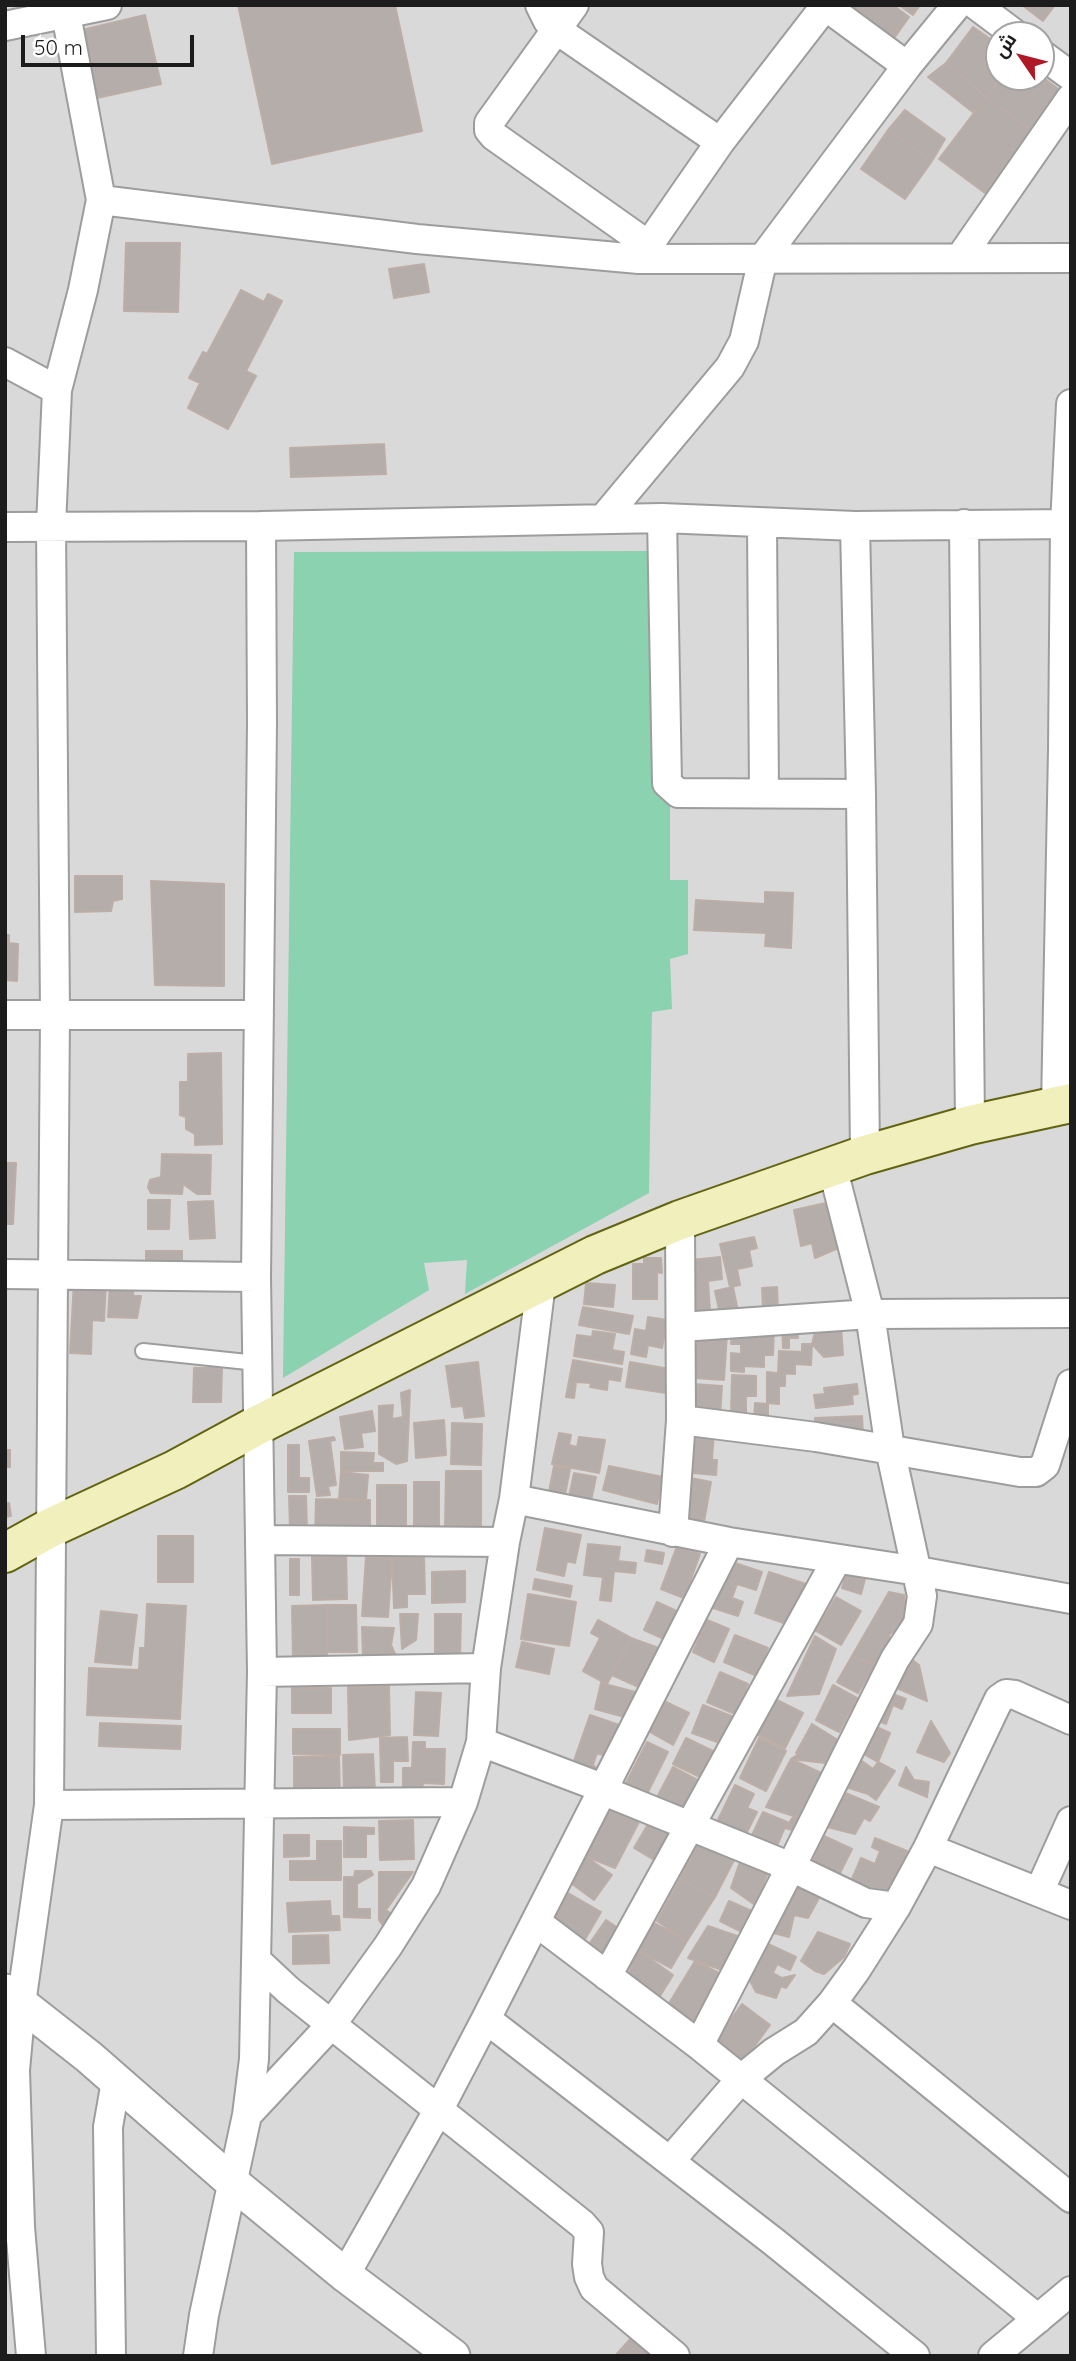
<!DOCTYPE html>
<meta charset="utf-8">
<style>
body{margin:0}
#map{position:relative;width:1076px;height:2361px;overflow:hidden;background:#ece8e3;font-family:Quicksand,Cairo,sans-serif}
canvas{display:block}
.frame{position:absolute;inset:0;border:7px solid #1c1c1c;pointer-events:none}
.north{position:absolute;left:985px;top:21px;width:70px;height:70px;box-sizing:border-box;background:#fff;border:2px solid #a4a4a4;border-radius:50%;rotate:305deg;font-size:19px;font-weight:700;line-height:28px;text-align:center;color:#1c1c1c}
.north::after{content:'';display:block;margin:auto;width:24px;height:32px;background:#af1926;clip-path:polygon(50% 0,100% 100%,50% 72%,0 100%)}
.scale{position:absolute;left:21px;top:35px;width:173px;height:32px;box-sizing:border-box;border:4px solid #1c1c1c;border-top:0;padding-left:9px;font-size:21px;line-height:24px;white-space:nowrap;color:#1c1c1c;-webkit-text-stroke:5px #fff;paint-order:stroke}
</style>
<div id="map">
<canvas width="1076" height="2361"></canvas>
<div class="frame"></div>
<div class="north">ش</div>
<div class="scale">50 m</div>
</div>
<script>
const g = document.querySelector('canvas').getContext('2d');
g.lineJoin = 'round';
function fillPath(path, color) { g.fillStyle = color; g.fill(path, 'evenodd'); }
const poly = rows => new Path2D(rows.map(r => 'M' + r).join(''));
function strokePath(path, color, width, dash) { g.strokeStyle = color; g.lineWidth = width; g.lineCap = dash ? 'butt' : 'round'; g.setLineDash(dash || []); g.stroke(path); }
const residential = poly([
 [5,5,1071,5,1071,2356,5,2356],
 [999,35,1041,35,1041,77,999,77]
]);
const pitch = poly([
 [658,551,653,786,670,789,670,880,688,880,688,954,670,959,672,1009,652,1012,649,1193,465,1294,467,1260,424,1263,429,1290,283,1378,294,552]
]);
const building = poly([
 [238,5,395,5,422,131,272,164,238,5],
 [850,5,893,5,909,17,890,44,845,12,850,5],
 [899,5,920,5,913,15,899,5],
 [1022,5,1055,5,1043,21,1022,5],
 [145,15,161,84,97,98,82,30,145,15],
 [973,27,999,45,999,77,1003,77,986,97,946,63,973,27],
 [946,63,986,97,974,113,928,77,946,63],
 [1041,76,1061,91,1035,134,986,97,1003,77,1041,76],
 [986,97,1035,134,989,196,939,159,986,97],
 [905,110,945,139,932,161,888,130,905,110],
 [888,130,932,161,905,199,861,169,888,130],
 [126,243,180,243,178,312,124,311,126,243],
 [424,264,429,292,394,298,389,269,424,264],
 [241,290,264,302,268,294,282,301,246,371,256,376,228,429,188,408,200,383,189,378,203,352,207,354,241,290],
 [384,444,386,474,291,477,290,448,384,444],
 [75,876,122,876,122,899,113,901,111,911,75,912,75,876],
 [151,881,224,884,224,986,155,985,151,881],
 [765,892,793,893,791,948,765,946,766,933,694,930,696,900,765,904,765,892],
 [5,935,9,935,9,943,18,944,17,981,5,980,5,935],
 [221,1053,222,1144,195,1145,195,1134,186,1129,186,1117,180,1115,180,1082,188,1082,188,1054,221,1053],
 [162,1154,211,1155,210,1194,197,1194,183,1184,182,1194,151,1193,148,1187,150,1180,161,1177,162,1154],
 [5,1163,16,1163,13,1224,5,1224,5,1163],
 [148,1200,170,1200,169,1229,148,1229,148,1200],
 [213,1201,215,1238,190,1239,188,1202,213,1201],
 [835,1201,848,1244,815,1258,812,1243,801,1246,794,1210,835,1201],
 [754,1237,757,1248,749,1250,752,1266,737,1269,740,1285,730,1287,720,1244,754,1237],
 [146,1251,182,1251,182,1270,146,1267,146,1251],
 [720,1257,722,1279,708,1281,710,1311,696,1312,691,1260,720,1257],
 [644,1258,661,1258,662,1273,657,1272,657,1299,633,1299,633,1264,644,1264,644,1258],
 [74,1281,106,1283,104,1321,92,1320,91,1354,70,1353,74,1281],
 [110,1283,134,1284,133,1296,141,1296,137,1318,108,1317,110,1283],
 [586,1283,615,1285,613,1307,584,1304,586,1283],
 [733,1287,739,1316,721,1319,715,1291,733,1287],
 [777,1287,778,1309,763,1310,762,1288,777,1287],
 [583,1307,633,1316,629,1334,579,1325,583,1307],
 [648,1317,667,1320,662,1348,648,1345,646,1357,631,1354,635,1329,646,1331,648,1317],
 [797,1324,798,1338,789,1338,789,1348,783,1348,782,1325,797,1324],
 [841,1326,843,1355,824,1357,812,1344,816,1328,841,1326],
 [732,1329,774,1330,773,1355,764,1355,764,1367,744,1366,744,1372,731,1371,731,1353,741,1354,741,1344,731,1344,732,1329],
 [593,1331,615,1334,612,1350,624,1352,622,1364,574,1356,577,1335,592,1337,593,1331],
 [698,1332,727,1334,724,1380,694,1378,698,1332],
 [802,1344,812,1344,811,1365,795,1364,795,1374,778,1373,779,1351,802,1352,802,1344],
 [573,1360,622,1369,620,1381,608,1379,607,1390,590,1387,591,1383,576,1382,574,1398,566,1397,573,1360],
 [478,1362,484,1416,465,1418,463,1406,452,1407,446,1366,478,1362],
 [630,1362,670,1369,666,1393,626,1387,630,1362],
 [194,1368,222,1368,221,1402,193,1402,194,1368],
 [767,1372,785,1374,785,1386,779,1386,779,1404,767,1403,767,1372],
 [732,1375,756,1376,756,1396,746,1396,746,1412,731,1412,732,1375],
 [694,1384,722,1386,720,1416,691,1413,694,1384],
 [857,1384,858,1394,852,1395,853,1404,816,1408,814,1395,825,1394,824,1388,857,1384],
 [410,1390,407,1461,396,1464,379,1454,379,1406,393,1405,392,1419,403,1417,401,1393,410,1390],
 [755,1403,768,1404,768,1422,754,1422,755,1403],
 [372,1411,375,1431,361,1433,363,1447,345,1449,340,1417,372,1411],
 [862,1416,863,1435,816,1437,815,1418,862,1416],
 [444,1420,446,1455,416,1458,414,1423,444,1420],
 [452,1423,482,1424,481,1465,451,1464,452,1423],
 [696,1430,714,1432,712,1460,717,1460,716,1475,692,1473,696,1430],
 [559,1433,571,1435,569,1445,577,1447,579,1437,605,1440,599,1473,552,1464,559,1433],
 [334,1437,335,1440,330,1441,336,1485,328,1486,330,1495,317,1496,309,1441,334,1437],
 [288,1445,299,1445,299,1478,309,1478,309,1492,288,1492,288,1445],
 [5,1450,10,1450,10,1467,5,1467,5,1450],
 [341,1452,374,1453,373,1463,383,1463,383,1471,341,1471,341,1452],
 [554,1466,570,1469,564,1500,548,1497,554,1466],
 [609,1466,663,1477,657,1504,603,1490,609,1466],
 [446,1471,481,1471,481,1526,445,1526,446,1471],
 [341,1472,368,1475,366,1500,339,1498,341,1472],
 [574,1473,596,1477,590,1506,568,1501,574,1473],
 [691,1478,711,1482,704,1522,683,1518,691,1478],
 [414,1482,439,1482,439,1528,414,1528,414,1482],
 [377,1485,406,1485,406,1526,377,1526,377,1485],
 [289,1496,306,1496,307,1529,290,1530,289,1496],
 [316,1499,370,1500,370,1526,347,1525,347,1536,315,1535,316,1499],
 [9,1503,11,1516,5,1517,5,1504,9,1503],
 [545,1528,581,1535,575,1563,567,1561,564,1576,537,1570,545,1528],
 [158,1536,193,1536,193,1582,158,1582,158,1536],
 [588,1544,620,1547,618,1561,636,1563,635,1573,614,1571,611,1601,600,1600,603,1577,584,1575,588,1544],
 [677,1546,700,1554,684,1598,661,1589,677,1546],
 [346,1548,347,1599,313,1600,312,1557,329,1557,329,1549,346,1548],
 [647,1550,664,1553,662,1564,645,1561,647,1550],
 [366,1557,392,1558,388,1617,362,1616,366,1557],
 [424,1557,425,1594,407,1594,407,1607,394,1608,392,1558,424,1557],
 [290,1559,299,1559,299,1595,290,1595,290,1559],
 [729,1561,762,1572,756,1590,737,1584,732,1598,743,1602,738,1616,713,1608,729,1561],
 [465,1571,465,1602,432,1603,432,1572,465,1571],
 [769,1572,812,1586,798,1628,755,1613,769,1572],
 [846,1574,865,1579,861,1594,842,1588,846,1574],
 [535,1579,572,1586,570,1597,533,1589,535,1579],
 [889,1592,904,1595,907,1619,889,1635,892,1651,883,1667,852,1656,889,1592],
 [528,1594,576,1602,569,1646,521,1639,528,1594],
 [836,1597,861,1611,841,1645,816,1631,836,1597],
 [657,1602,683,1614,671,1642,644,1630,657,1602],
 [147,1604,186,1606,180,1719,87,1715,89,1668,139,1670,140,1648,145,1648,147,1604],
 [327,1605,356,1605,357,1652,327,1652,327,1605],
 [327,1605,327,1659,293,1660,292,1606,327,1605],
 [101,1611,137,1615,131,1665,95,1662,101,1611],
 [400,1614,418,1614,416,1640,402,1649,400,1614],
 [435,1614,461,1614,460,1660,435,1653,435,1614],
 [598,1620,631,1638,607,1684,583,1671,600,1638,591,1633,598,1620],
 [707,1620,729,1629,714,1662,693,1652,707,1620],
 [362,1627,394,1628,391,1645,397,1658,363,1658,362,1627],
 [735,1635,768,1648,757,1676,724,1662,735,1635],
 [815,1636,836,1649,819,1694,787,1696,815,1636],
 [631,1638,667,1651,643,1689,612,1675,631,1638],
 [522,1642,554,1649,549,1674,516,1667,522,1642],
 [906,1655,919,1665,927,1701,892,1686,906,1655],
 [852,1656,875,1665,858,1693,837,1682,852,1656],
 [720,1672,748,1684,735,1714,707,1702,720,1672],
 [601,1683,639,1693,632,1719,595,1709,601,1683],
 [833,1685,857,1698,839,1732,816,1720,833,1685],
 [389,1686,390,1735,349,1740,348,1687,389,1686],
 [292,1688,331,1688,331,1713,292,1713,292,1688],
 [885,1691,906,1699,902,1709,893,1705,886,1724,875,1720,885,1691],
 [416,1692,441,1693,438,1736,414,1735,416,1692],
 [775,1699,803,1713,785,1748,758,1735,775,1699],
 [666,1702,689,1713,673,1745,650,1732,666,1702],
 [703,1705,734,1717,717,1742,692,1733,703,1705],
 [590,1715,622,1726,611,1758,597,1753,593,1765,602,1773,570,1772,590,1715],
 [931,1721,950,1753,944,1762,917,1752,931,1721],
 [100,1723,181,1726,180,1749,99,1746,100,1723],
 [812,1724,838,1740,825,1763,791,1759,803,1751,796,1753,812,1724],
 [872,1725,890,1733,878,1762,860,1752,872,1725],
 [293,1729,340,1729,340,1755,293,1754,293,1729],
 [407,1737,408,1761,393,1761,393,1782,381,1782,380,1738,407,1737],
 [686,1738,713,1751,700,1777,673,1764,686,1738],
 [759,1738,786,1751,766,1791,740,1778,759,1738],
 [413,1742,425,1742,425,1749,445,1749,444,1784,423,1783,422,1790,403,1789,403,1768,412,1768,413,1742],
 [647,1742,668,1752,642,1804,621,1793,647,1742],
 [373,1754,375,1790,344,1792,343,1755,373,1754],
 [339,1756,340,1797,294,1798,294,1757,339,1756],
 [791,1759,830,1777,809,1821,766,1807,791,1759],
 [859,1759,873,1769,878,1762,895,1771,876,1800,868,1794,846,1787,859,1759],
 [673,1767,705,1784,687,1819,654,1803,673,1767],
 [906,1767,914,1780,929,1782,927,1797,899,1785,906,1767],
 [735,1785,754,1794,747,1808,757,1812,743,1840,715,1826,735,1785],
 [843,1792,879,1807,870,1821,864,1818,855,1834,827,1827,843,1792],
 [610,1803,641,1818,615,1868,585,1856,610,1803],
 [763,1812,787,1822,777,1846,752,1835,763,1812],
 [793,1817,806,1821,802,1833,785,1828,793,1817],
 [651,1819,673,1832,656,1861,634,1848,651,1819],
 [413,1820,414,1859,380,1860,379,1821,413,1820],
 [344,1827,374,1828,374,1834,366,1834,366,1857,344,1857,344,1827],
 [284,1835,309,1835,309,1856,284,1857,284,1835],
 [824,1836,852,1849,836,1881,810,1868,824,1836],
 [875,1838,907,1851,887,1901,849,1886,861,1858,875,1864,880,1851,872,1847,875,1838],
 [317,1841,341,1841,341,1880,290,1880,290,1861,317,1861,317,1841],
 [698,1843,734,1860,715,1897,680,1879,698,1843],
 [743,1853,771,1865,755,1905,731,1888,743,1853],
 [585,1856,612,1875,594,1900,568,1881,585,1856],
 [355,1871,371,1871,373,1875,357,1884,357,1909,370,1909,370,1918,344,1917,344,1877,354,1877,355,1871],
 [379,1872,413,1872,386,1910,393,1915,384,1927,379,1920,379,1872],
 [802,1872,825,1887,808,1918,794,1915,789,1937,773,1933,802,1872],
 [680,1879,715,1897,687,1941,657,1921,680,1879],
 [568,1893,601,1912,584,1941,552,1922,568,1893],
 [330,1901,331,1916,339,1916,340,1930,289,1932,287,1903,330,1901],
 [729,1901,754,1912,744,1933,720,1921,729,1901],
 [606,1920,621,1930,611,1968,585,1950,606,1920],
 [654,1923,687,1941,671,1968,638,1950,654,1923],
 [708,1926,746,1939,722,1970,688,1958,708,1926],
 [818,1932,850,1944,844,1957,824,1974,815,1971,801,1961,818,1932],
 [328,1935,329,1963,293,1964,293,1936,328,1935],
 [766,1943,796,1957,790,1970,777,1964,773,1973,782,1978,795,1975,786,1988,781,1986,776,1998,756,1992,749,1979,766,1943],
 [638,1950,673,1975,655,2004,625,1982,638,1950],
 [695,1961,725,1976,698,2033,668,2005,695,1961],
 [742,2004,770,2025,737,2070,709,2049,742,2004],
 [632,2337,656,2356,615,2356,632,2337]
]);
const service = poly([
 [143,1351,257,1363]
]);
const minor = poly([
 [540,5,548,21,557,30,720,142],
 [574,5,489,123,489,130,494,136,648,245],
 [824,5,907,66],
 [976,5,1016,35],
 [5,26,107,5],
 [1041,54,1071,76],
 [101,200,417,239,639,259,1071,258],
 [960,258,1071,98],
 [639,259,720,142,826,5],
 [5,362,57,390],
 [662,518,667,783,678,793,861,794],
 [603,519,730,367,744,341,763,258,907,66,957,5],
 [762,524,764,793],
 [964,524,970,1125],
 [855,526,861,794,865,1155],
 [5,527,261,526,662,518,855,526,1071,524],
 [5,1015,259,1015],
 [1056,1107,1063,750,1065,525,1071,404],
 [5,1274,256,1277],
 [681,1327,870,1314,1071,1313],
 [681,1420,816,1437,1020,1472,1036,1472,1045,1465,1071,1384],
 [514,1499,729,1542,918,1571,1071,1599],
 [673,1532,681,1420,680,1220],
 [261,1540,505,1542],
 [262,1672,486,1668],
 [481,1742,592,1784,604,1791,791,1867,866,1903,896,1907],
 [49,1805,463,1802],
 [928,1848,1071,1905],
 [1039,1892,1071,1821],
 [536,1922,699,2045,1038,2319],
 [257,1961,288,1990,582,2224,589,2232,587,2264,589,2277,594,2288,675,2356],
 [607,1976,837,1559],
 [832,2003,1071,2198],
 [486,2019,774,2242,915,2356],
 [699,2045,791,1867,895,1659,918,1624,922,1596,890,1449,870,1314,832,1166],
 [247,2115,331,2025,388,1946,426,1886,463,1802,481,1742,486,1668,505,1542,514,1499,541,1283],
 [670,2161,741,2079,774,2052,806,2032,832,2003,856,1970,896,1907,928,1848,999,1699,1006,1694,1015,1695,1071,1720],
 [20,2227,15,2070,21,2004,49,1805,55,1014,51,526,57,390,83,290,101,200,66,14],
 [5,2228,20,2227,31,2356],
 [345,2275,439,2109,486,2019,729,1542],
 [111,2356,108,2127,116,2081],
 [198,2356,204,2315,247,2115,254,2059,262,1672,256,1277,262,723,261,526],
 [993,2356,1071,2291]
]);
const tertiary = poly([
 [5,1991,89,2057,232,2182,345,2275,453,2356]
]);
const secondary = poly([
 [5,1553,50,1528,175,1470,258,1425,595,1255,680,1220,865,1155,970,1125,1071,1103]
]);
fillPath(residential, '#dad9d9');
fillPath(pitch, '#8ad2b0');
fillPath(building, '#b5ada9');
strokePath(building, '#bcaea7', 2);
strokePath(service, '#9d9d9d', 18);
strokePath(minor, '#9d9d9d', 32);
strokePath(tertiary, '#9d9d9d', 37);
strokePath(secondary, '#626412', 42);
strokePath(service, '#fff', 14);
strokePath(minor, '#fff', 28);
strokePath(tertiary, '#fff', 33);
strokePath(secondary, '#f1efbc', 38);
</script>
